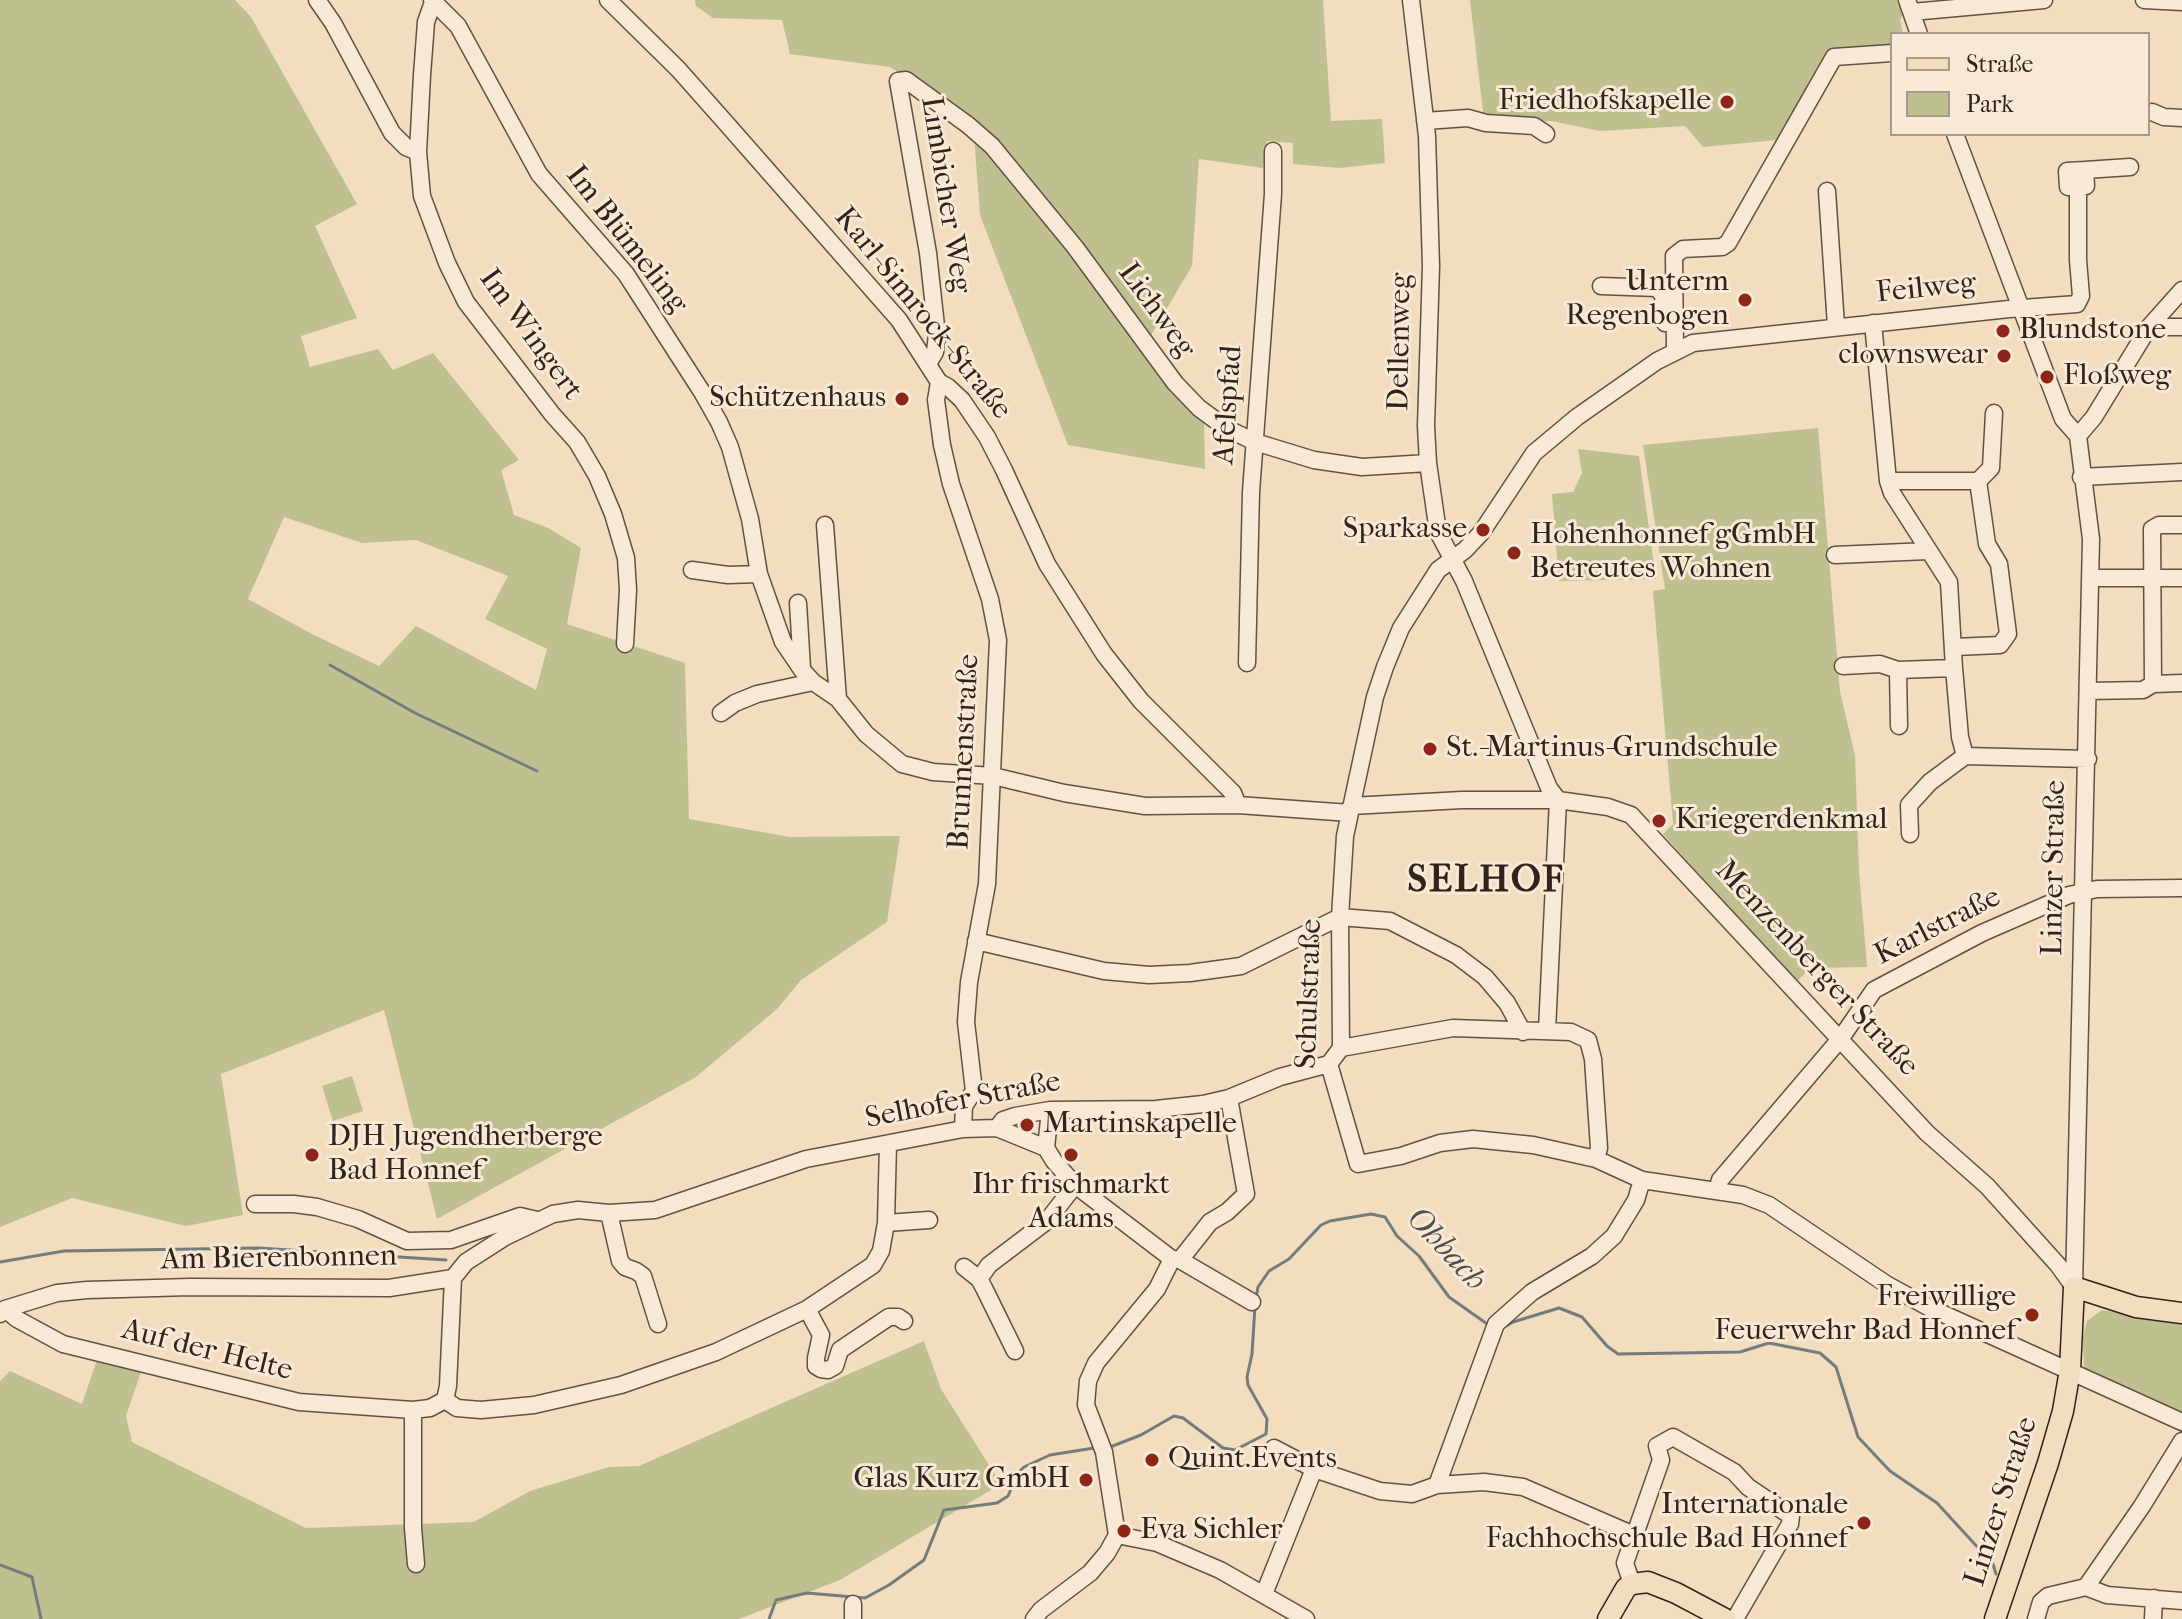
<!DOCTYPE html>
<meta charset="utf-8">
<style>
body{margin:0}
#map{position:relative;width:2182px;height:1619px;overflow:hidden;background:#f2ddbe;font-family:"IM FELL French Canon",serif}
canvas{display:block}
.legend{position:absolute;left:1890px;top:32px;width:260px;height:104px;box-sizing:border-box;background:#f7e9d5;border:2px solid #a8998b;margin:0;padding:10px 14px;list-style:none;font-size:24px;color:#31221c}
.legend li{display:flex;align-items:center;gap:16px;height:40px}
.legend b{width:40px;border:2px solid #a8998b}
</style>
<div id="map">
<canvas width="2182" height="1619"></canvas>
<ul class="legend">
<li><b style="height:10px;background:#f2ddbe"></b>Straße</li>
<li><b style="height:22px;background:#bfc08f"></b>Park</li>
</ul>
</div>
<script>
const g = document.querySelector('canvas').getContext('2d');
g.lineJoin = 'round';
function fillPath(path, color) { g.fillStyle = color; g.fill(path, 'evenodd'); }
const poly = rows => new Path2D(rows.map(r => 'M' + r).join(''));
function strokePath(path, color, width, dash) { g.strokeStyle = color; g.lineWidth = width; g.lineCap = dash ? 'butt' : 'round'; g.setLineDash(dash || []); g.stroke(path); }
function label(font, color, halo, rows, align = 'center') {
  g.font = font + ' "IM FELL French Canon",serif'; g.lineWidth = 6; g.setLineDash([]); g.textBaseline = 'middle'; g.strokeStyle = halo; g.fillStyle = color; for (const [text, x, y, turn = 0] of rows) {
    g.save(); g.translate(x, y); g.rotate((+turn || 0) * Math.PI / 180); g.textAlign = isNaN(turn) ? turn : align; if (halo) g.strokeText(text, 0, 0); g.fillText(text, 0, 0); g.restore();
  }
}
const green = poly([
 [0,0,235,0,251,17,357,204,315,226,357,318,301,336,310,367,378,349,393,370,433,353,519,460,501,470,514,515,548,528,581,548,567,624,685,663,689,819,790,837,900,836,887,922,801,980,777,1009,696,1077,437,1219,384,1010,221,1074,243,1215,186,1226,72,1198,0,1227],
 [284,517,362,543,416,540,508,576,485,619,547,649,536,690,416,626,379,666,312,634,248,599],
 [695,0,1323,0,1331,121,1382,119,1385,163,1339,168,1293,164,1293,143,1267,141,1263,168,1199,159,1192,266,1144,347,1204,419,1205,469,1068,445,980,215,973,121,890,67,790,54,782,20,713,18,696,6],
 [1470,0,1897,0,1903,14,1900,20,1903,34,1892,34,1892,47,1831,51,1777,140,1703,147,1685,126,1600,131,1551,121,1484,120],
 [1818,428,1840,692,1855,755,1859,871,1867,967,1811,968,1796,982,1663,834,1673,824,1653,591,1665,589,1643,445],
 [1578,449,1639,456,1656,579,1559,581,1552,494,1573,492,1582,473],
 [352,1076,363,1111,333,1121,322,1086],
 [2102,1310,2182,1322,2182,1413,2084,1369,2083,1337,2087,1321],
 [924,1341,941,1389,1001,1484,840,1580,739,1619,0,1619,0,1381,10,1371,82,1404,98,1357,142,1369,126,1416,132,1442,306,1528,474,1522,530,1491,609,1467,639,1466]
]);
const stream = poly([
 [330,665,415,713,537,771],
 [0,1262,64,1251,259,1248,446,1260],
 [1256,1298,1258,1287,1269,1271,1289,1259,1321,1225,1330,1221,1371,1214,1385,1217,1397,1236,1419,1256,1449,1297,1490,1326],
 [1504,1327,1513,1322,1559,1308,1582,1317,1607,1346,1618,1354,1740,1352,1769,1343,1820,1353,1836,1367,1858,1437,1890,1471,1937,1503,1993,1564,1996,1574],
 [1110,1447,1141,1435,1174,1416,1183,1418,1223,1448,1235,1450,1266,1434,1267,1419,1248,1385,1247,1377,1252,1354,1255,1306],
 [0,1565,32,1577,41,1619],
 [769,1619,776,1600,807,1593,865,1598,889,1585,924,1560,944,1510,997,1503,1008,1496,1018,1473,1024,1467,1050,1455,1094,1448]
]);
const minor = poly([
 [317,0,333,23,392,133,406,147,418,152],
 [432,0,458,26,539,174,626,274,702,392,719,422,730,447,750,519,759,574,783,642,802,670,813,682,838,699,866,734,902,764,933,772,993,776,1064,793,1145,806,1238,805,1350,813],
 [608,0,678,69,725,122,899,320,939,382,948,387,962,400,987,437,1004,470,1047,564,1104,654,1141,701,1233,793,1238,805],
 [1411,0,1427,136,1431,266,1426,426,1428,463,1438,532,1464,581,1549,788,1558,800,1547,1030],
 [1907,0,1919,34],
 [2144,0,2182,2],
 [433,2,426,22,422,75,418,152,422,196,447,263,466,302,552,414,577,442,597,476,613,514,626,558,628,590,625,644],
 [1912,12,2044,0],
 [2152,112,2164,117,2182,118],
 [1425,121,1468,118,1486,123,1534,126,1546,134],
 [1955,134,2063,419,2078,436,2091,539,2074,1287],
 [2085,170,2086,186,2068,187,2067,171,2085,170],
 [2085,170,2130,167],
 [1827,191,1836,326],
 [1601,286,1657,288,1663,295,1665,323],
 [1873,323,1888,481,1892,493,1949,582,1954,668,1960,737,1965,756,2088,759],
 [2149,327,2182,327],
 [1675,350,1674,256,1683,249,1722,247,1728,243,1834,57,1892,53],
 [928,364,935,352,937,335,928,253,898,81,906,80,968,125,992,146,1075,247,1175,383,1199,408,1226,428,1255,442,1314,460,1362,467,1428,463],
 [939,382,936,400,942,445,951,484,990,599,998,640,987,884,969,982,966,1022,974,1091,964,1106,963,1129],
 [2078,436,2094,417,2149,327,2182,290],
 [2081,477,2182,472],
 [1888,481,1978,481,1987,544,1999,564,2008,634,2000,645,1955,647],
 [1978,481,1991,468,1994,413],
 [825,525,838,699],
 [1835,555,1928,551],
 [692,570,728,575,759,574],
 [2091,578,2182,578],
 [798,603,802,668],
 [1247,663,1251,492,1273,194,1273,151],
 [1843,666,1880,664,1898,670,1954,668],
 [1898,670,1899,726],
 [2153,684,2152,529,2159,525,2182,525],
 [2088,691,2143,690,2153,684,2182,683],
 [721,713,735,703,757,694,813,682],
 [1351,806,1462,800,1558,800,1608,807,1631,815,1927,1133,1987,1186,2058,1265,2074,1287],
 [1910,834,1909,805,1930,782,1965,756],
 [976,941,1104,971,1149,975,1190,973,1241,966,1340,917,1390,921,1456,955,1485,977,1507,1003,1523,1032],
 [1341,1048,1453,1028,1571,1032,1588,1040,1593,1059,1599,1148,1596,1159],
 [1329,1064,1341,1048,1340,917,1345,836,1375,697,1385,667,1401,628,1438,570,1465,550,1481,533,1534,453,1577,417,1657,361,1693,343,2009,309,2077,304,2081,296,2078,260,2078,188],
 [1329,1064,1358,1164,1401,1156,1440,1143,1473,1139,1533,1145,1596,1159,1642,1180,1743,1195,1769,1205,1886,1284,1928,1307,2182,1422],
 [1050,1110,1046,1148,1054,1161,1075,1185,1172,1259],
 [997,1128,1003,1120,1015,1116,1050,1110,1156,1109,1203,1104,1229,1098,1280,1077,1329,1064],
 [1717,1190,1720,1180,1841,1038,1874,990,1982,933,2069,895,2097,889,2182,888],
 [255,1204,294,1204,317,1207,358,1219,407,1241,451,1240,520,1216,537,1220],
 [609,1213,620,1261,625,1267,636,1271,643,1276,658,1324],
 [886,1223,929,1220],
 [1173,1259,1180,1260,1252,1302],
 [1180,1260,1210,1222,1227,1212,1246,1194,1229,1098],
 [964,1267,979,1279,984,1288,1015,1351],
 [979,1279,989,1265,1047,1221,1075,1185],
 [5,1309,57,1293,87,1290,190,1287,389,1288,453,1278,466,1262,505,1237,553,1214,578,1210,609,1213,655,1210,806,1159,963,1129,997,1128,1046,1148],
 [807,1309,821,1335,816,1358,816,1366,821,1369,828,1370,835,1366,840,1350,889,1317,898,1317,904,1321],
 [0,1314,5,1309,17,1319,63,1344,299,1402,413,1410,430,1408,445,1400,448,1386,453,1278],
 [445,1400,457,1408,481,1410,534,1405,621,1385,716,1352,807,1309,873,1265,881,1251,886,1223,888,1144],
 [413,1410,413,1528,416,1564],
 [1274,1448,1314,1469],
 [1437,1485,1484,1482,1523,1487,1634,1535],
 [1117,1535,1104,1452,1086,1405,1088,1381,1096,1363,1157,1289,1172,1259],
 [1117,1535,1157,1543,1220,1570,1306,1619],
 [1632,1584,1625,1563,1661,1460,1657,1446,1673,1437,1734,1472,1748,1487,1791,1516,1790,1524,1735,1619],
 [2086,1587,2107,1595,2182,1601],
 [1264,1594,1314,1469,1380,1491,1412,1494,1437,1485,1496,1324,1532,1292,1592,1256,1614,1236,1636,1200,1642,1180],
 [853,1619,853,1604],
 [1034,1619,1041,1610,1090,1573,1107,1553,1117,1535],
 [2036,1619,2041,1602,2048,1596,2086,1587,2142,1506,2182,1441],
 [2153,1619,2154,1598]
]);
const major = poly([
 [1608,1619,1626,1588,1632,1584,1648,1582,1676,1593,1725,1619],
 [1995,1619,2048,1463,2063,1411,2070,1370,2074,1287,2136,1307,2182,1313]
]);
const markers = [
 [1727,102,8,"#8f2418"],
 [1745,300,8,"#8f2418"],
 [2003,331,8,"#8f2418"],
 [2004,356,8,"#8f2418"],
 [2047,377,8,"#8f2418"],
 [902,399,8,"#8f2418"],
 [1483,530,8,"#8f2418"],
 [1514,553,8,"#8f2418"],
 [1430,749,8,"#8f2418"],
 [1659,821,8,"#8f2418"],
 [1027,1125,8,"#8f2418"],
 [312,1155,8,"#8f2418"],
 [1071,1155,8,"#8f2418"],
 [2032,1315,8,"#8f2418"],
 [1152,1460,8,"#8f2418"],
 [1086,1480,8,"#8f2418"],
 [1864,1523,8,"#8f2418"],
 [1124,1531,8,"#8f2418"]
];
const poiNames = [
 ["Friedhofskapelle",1711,102,"right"],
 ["Unterm",1729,283,"right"],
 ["Regenbogen",1729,317,"right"],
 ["Blundstone",2019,331],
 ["clownswear",1988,356,"right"],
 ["Floßweg",2063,377],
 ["Schützenhaus",886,399,"right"],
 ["Sparkasse",1467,530,"right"],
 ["Hohenhonnef gGmbH",1530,536],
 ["Betreutes Wohnen",1530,570],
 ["St.-Martinus-Grundschule",1446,749],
 ["Kriegerdenkmal",1675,821],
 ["Martinskapelle",1043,1125],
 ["DJH Jugendherberge",328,1138],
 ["Bad Honnef",328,1172],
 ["Ihr frischmarkt",1071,1186,"center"],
 ["Adams",1071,1220,"center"],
 ["Freiwillige",2016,1298,"right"],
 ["Feuerwehr Bad Honnef",2016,1332,"right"],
 ["Quint.Events",1168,1460],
 ["Glas Kurz GmbH",1070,1480,"right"],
 ["Internationale",1848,1506,"right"],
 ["Fachhochschule Bad Honnef",1848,1540,"right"],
 ["Eva Sichler",1140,1531]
];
const streetNames = [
 ["Limbicher Weg",945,195,81],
 ["Im Blümeling",626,240,52],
 ["Feilweg",1926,289,-6],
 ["Lichweg",1156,311,54],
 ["Karl-Simrock-Straße",922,314,51],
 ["Im Wingert",530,335,54],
 ["Dellenweg",1401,342,-89],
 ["Afelspfad",1229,405,-86],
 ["Brunnenstraße",965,752,-87],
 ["Linzer Straße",2055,868,-89],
 ["Karlstraße",1938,927,-27],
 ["Menzenberger Straße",1816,969,47],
 ["Schulstraße",1310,994,-88],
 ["Selhofer Straße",963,1101,-11],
 ["Am Bierenbonnen",279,1259,-1],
 ["Auf der Helte",207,1351,14],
 ["Linzer Straße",2002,1502,-72]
];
const waterNames = [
 ["Ohbach",1445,1250,47]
];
const districtNames = [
 ["SELHOF",1486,882]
];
fillPath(green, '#bfc08f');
strokePath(stream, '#747d7c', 3);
strokePath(minor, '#615144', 19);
strokePath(major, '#31221c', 23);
strokePath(minor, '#f7e9d5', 16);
strokePath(major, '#f2ddbe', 20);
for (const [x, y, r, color] of markers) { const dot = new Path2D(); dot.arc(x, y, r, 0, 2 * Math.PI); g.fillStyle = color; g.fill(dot); strokePath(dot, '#f7e9d5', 3); }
label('30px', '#31221c', '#f7e9d5', poiNames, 'left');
label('30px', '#31221c', '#f7e9d5', streetNames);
label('italic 32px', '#524f4c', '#f7e9d5', waterNames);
g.letterSpacing = '2px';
label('bold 38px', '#31221c', '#f7e9d5', districtNames);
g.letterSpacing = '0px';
</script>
